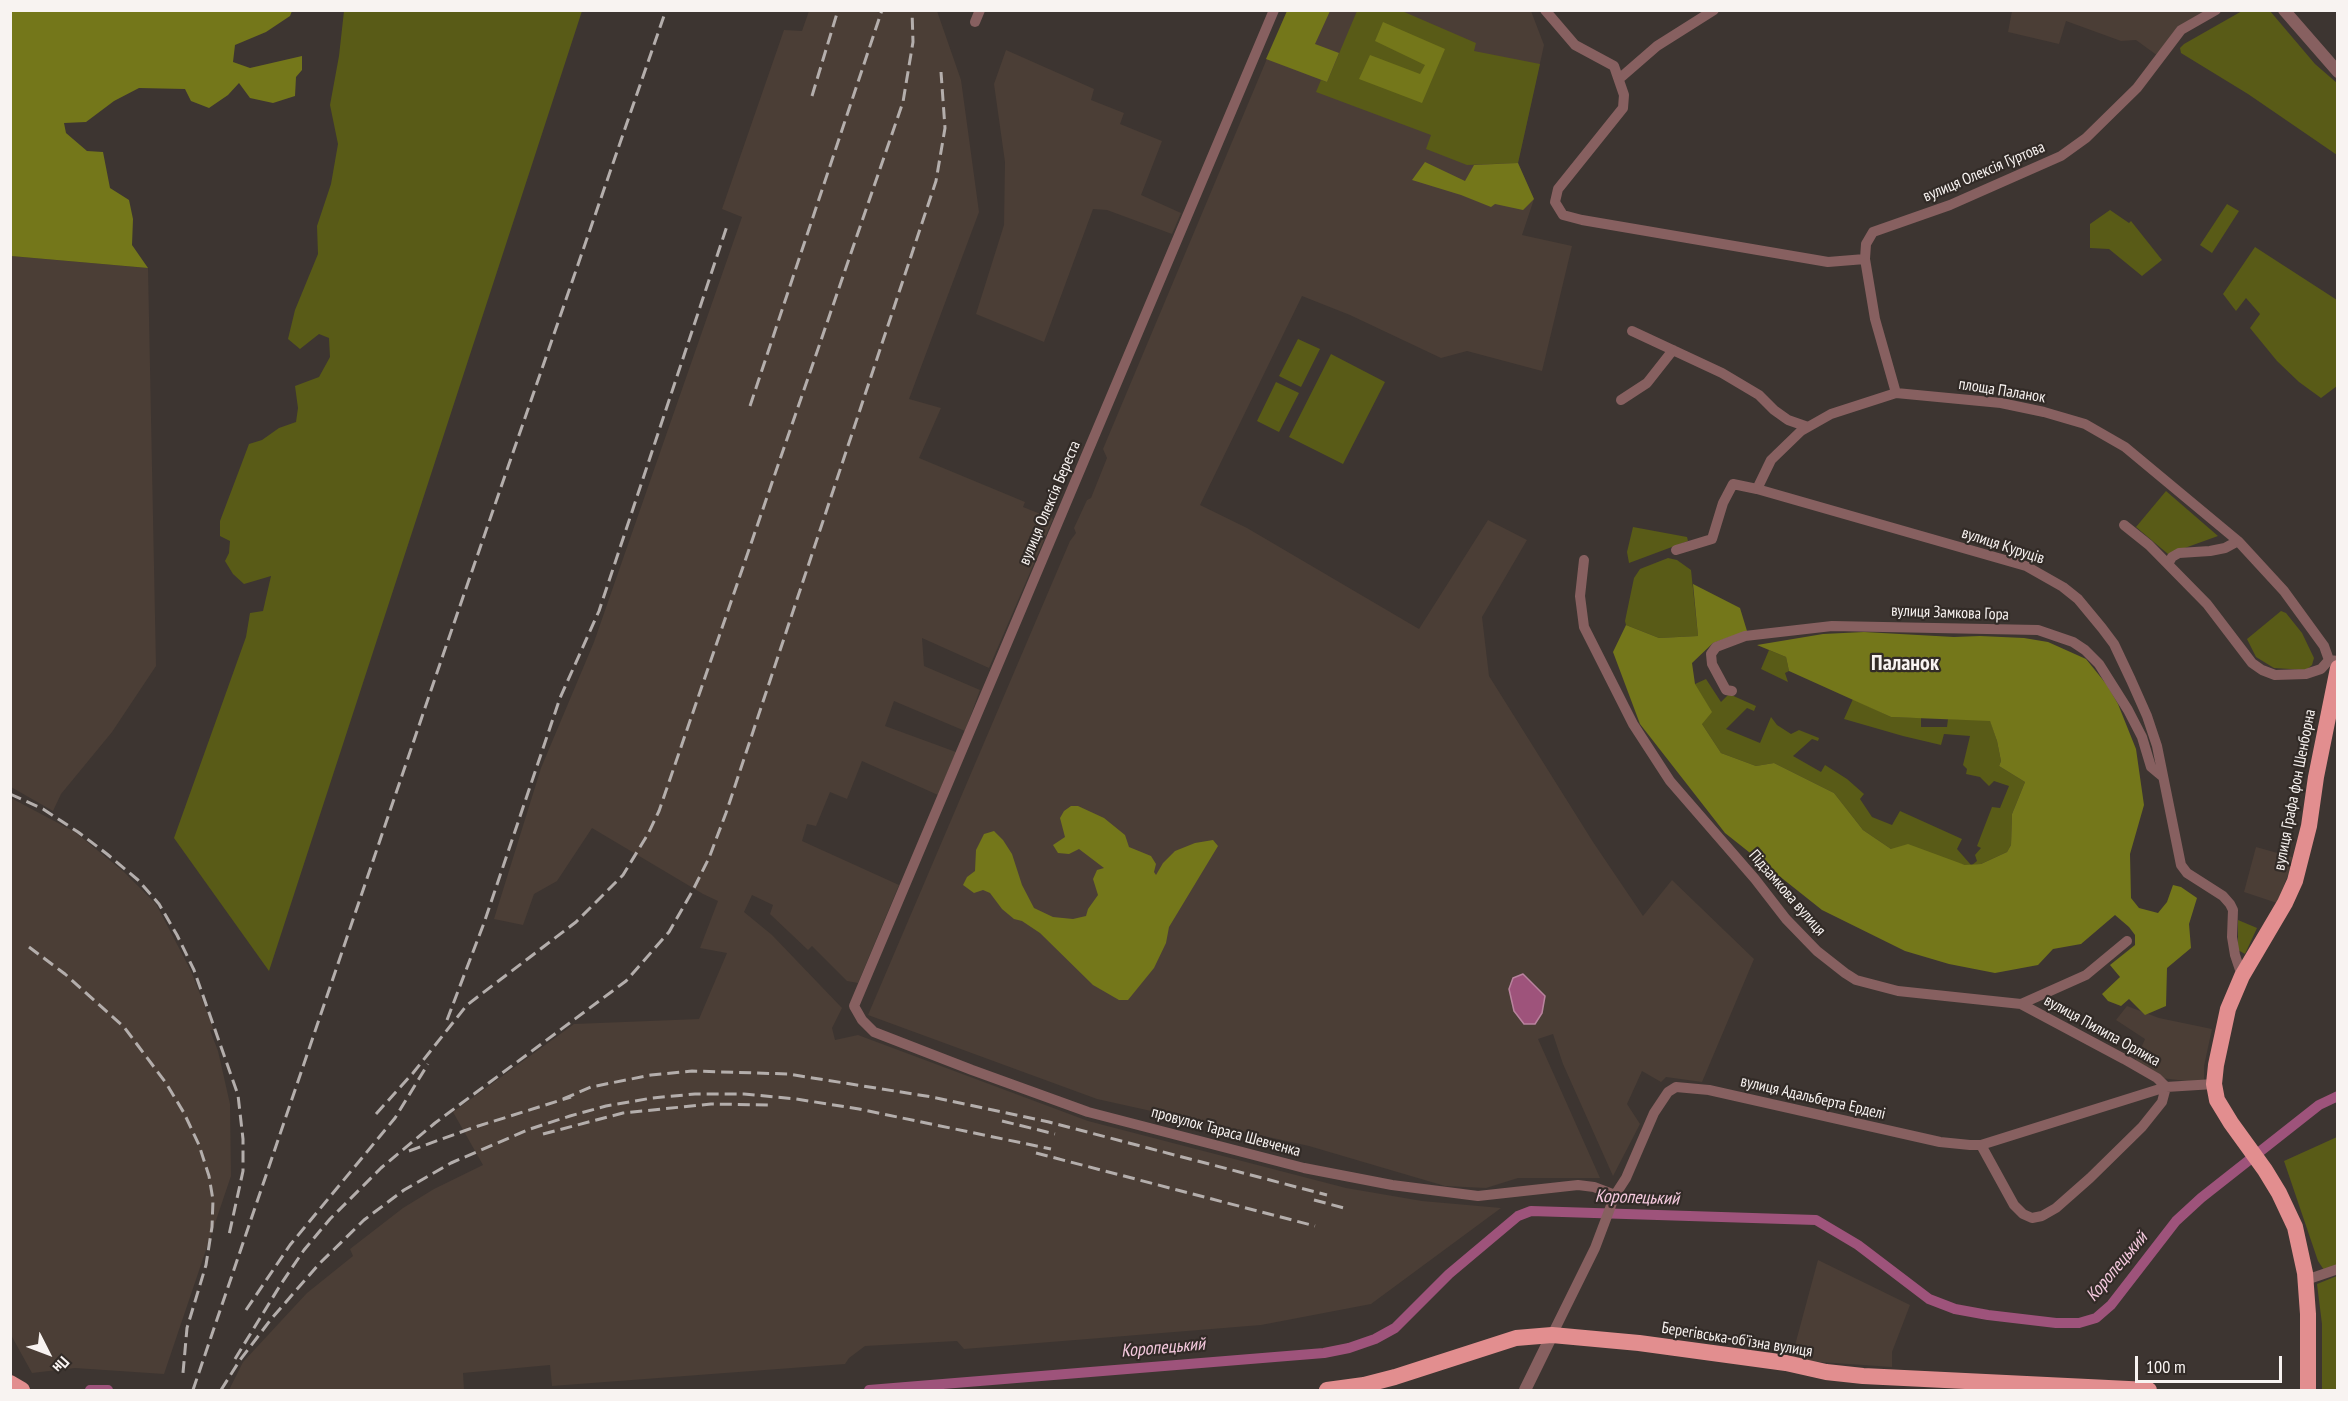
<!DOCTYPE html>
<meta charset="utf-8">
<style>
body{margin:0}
#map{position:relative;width:2348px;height:1401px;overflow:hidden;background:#3d3531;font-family:"PT Sans Narrow",sans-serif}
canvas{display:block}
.frame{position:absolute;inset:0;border:12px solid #f8f3f1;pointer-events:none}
.north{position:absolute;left:18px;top:1323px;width:60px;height:60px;-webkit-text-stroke:4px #322b27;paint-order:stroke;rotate:132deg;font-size:16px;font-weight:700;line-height:24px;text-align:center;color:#f8f3f1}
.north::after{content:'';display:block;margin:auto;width:21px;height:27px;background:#f8f3f1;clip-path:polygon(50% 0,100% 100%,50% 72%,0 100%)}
.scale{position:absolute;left:2135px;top:1356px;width:147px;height:27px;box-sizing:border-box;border:3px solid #f8f3f1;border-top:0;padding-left:8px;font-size:18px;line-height:21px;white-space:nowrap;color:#f8f3f1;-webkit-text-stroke:4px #322b27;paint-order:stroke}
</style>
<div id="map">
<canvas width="2348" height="1401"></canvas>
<div class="frame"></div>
<div class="north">Пн</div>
<div class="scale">100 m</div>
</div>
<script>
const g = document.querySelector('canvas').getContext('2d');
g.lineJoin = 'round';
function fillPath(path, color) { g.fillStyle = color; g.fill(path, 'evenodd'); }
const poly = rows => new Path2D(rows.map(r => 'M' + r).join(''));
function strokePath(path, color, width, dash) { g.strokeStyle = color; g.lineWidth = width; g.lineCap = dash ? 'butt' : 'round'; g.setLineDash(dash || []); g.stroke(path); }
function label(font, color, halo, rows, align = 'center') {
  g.font = font + ' "PT Sans Narrow",sans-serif'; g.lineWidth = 4.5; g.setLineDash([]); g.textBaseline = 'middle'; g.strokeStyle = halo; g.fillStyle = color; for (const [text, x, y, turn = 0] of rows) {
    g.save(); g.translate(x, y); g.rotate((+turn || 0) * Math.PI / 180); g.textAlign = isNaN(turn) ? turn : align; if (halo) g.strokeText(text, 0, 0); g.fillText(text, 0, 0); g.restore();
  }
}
const built = poly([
 [809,11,937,11,961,80,979,212,909,399,941,408,919,458,1025,502,1023,507,1053,519,989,668,922,638,924,666,980,690,965,731,894,701,885,726,956,752,938,795,862,761,847,799,830,792,816,826,807,824,802,841,899,885,858,983,847,981,812,946,808,950,770,914,773,905,752,895,744,912,772,935,842,1008,832,1028,835,1040,858,1035,1088,1121,1346,1188,1422,1201,1501,1208,1371,1304,1261,1325,964,1349,957,1341,865,1346,849,1358,845,1364,552,1386,550,1365,463,1373,464,1390,229,1390,243,1362,307,1293,353,1256,350,1249,403,1208,434,1189,483,1165,453,1112,574,1024,699,1019,727,953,700,948,718,901,703,894,592,828,557,881,534,894,523,925,494,919,541,768,594,642,742,217,722,209,784,30,802,31],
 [1287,11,1531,11,1544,45,1518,163,1534,199,1522,235,1572,246,1542,371,1467,351,1441,358,1350,315,1302,296,1200,505,1247,528,1419,629,1488,520,1527,540,1482,617,1489,676,1593,842,1643,916,1672,880,1754,959,1702,1082,1666,1077,1661,1082,1642,1071,1627,1104,1640,1124,1613,1176,1563,1064,1553,1034,1538,1039,1600,1178,1518,1178,1486,1188,1445,1186,1309,1146,1097,1099,868,1015,1070,541,1076,533,1074,528,1087,500,1091,498,1107,458,1103,449],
 [2012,11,2210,11,2158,56,2136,40,2121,41,2066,21,2059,44,2008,32],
 [1006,50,1094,89,1091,100,1124,113,1120,124,1162,141,1141,195,1181,213,1172,234,1107,210,1093,209,1044,342,976,314,1004,225,1005,162,994,84],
 [11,256,148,268,156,666,112,732,61,794,53,811,11,787],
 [11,798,75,832,124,872,156,904,191,971,214,1030,210,1030,218,1051,230,1104,231,1176,164,1374,75,1368,32,1373,11,1335],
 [2256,847,2292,857,2291,867,2277,903,2244,892],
 [2127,1006,2159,1018,2212,1029,2204,1066,2204,1083,2161,1078,2135,1062,2145,1039,2116,1020],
 [1818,1260,1910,1305,1892,1352,1892,1367,1791,1360]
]);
const green = poly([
 [344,11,582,11,269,971,174,838,246,637,250,613,263,611,271,576,244,584,233,574,225,561,229,553,230,541,220,536,220,521,249,444,262,440,279,428,296,422,298,408,295,386,319,377,330,357,329,338,319,334,300,349,288,339,295,310,318,254,317,226,331,184,338,144,330,105,339,56],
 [1357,11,1402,11,1476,43,1474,51,1540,64,1518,163,1467,165,1426,149,1431,135,1316,92,1321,80,1327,82],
 [2242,11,2270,11,2315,64,2337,83,2337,155,2248,94,2181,53,2180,48,2184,44],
 [2227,204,2239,211,2212,253,2200,245],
 [2110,210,2129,223,2131,221,2162,260,2142,276,2109,249,2090,248,2090,224],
 [2255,247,2337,300,2337,386,2321,398,2299,382,2277,361,2250,328,2260,314,2246,298,2236,311,2223,294],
 [1298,339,1320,349,1301,387,1279,376],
 [1331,354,1385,382,1343,464,1289,437],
 [1276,382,1299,393,1279,432,1257,421],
 [2166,491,2218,536,2168,554,2136,527],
 [1633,527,1687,537,1688,541,1629,563,1627,552],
 [1668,558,1677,560,1691,570,1698,636,1659,638,1626,625,1625,621,1634,578,1640,569],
 [2281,611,2286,613,2302,633,2314,658,2312,665,2306,670,2274,668,2256,657,2247,639],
 [1769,650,1786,657,1789,671,1785,673,1788,682,1761,669],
 [1706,679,1721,702,1729,694,1756,706,1754,711,1747,708,1726,729,1760,743,1771,717,1777,725,1791,734,1799,730,1819,738,1818,741,1812,739,1793,756,1821,772,1825,765,1847,779,1864,794,1860,799,1872,817,1892,825,1900,811,1962,839,1957,849,1971,865,1965,865,1891,849,1863,830,1834,793,1774,763,1756,766,1721,753,1702,724,1695,684],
 [1853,699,1891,717,1921,718,1921,727,1947,727,1948,719,1990,720,1997,741,2001,761,1999,766,2025,782,2012,814,2011,845,2007,852,1981,864,1972,865,1977,861,1975,855,1981,848,1977,846,1992,807,2000,808,2009,786,1994,781,1989,786,1980,777,1966,774,1967,769,1963,765,1970,736,1944,734,1941,745,1903,736,1844,719],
 [2238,920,2257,928,2245,954,2238,950],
 [2337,1137,2337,1265,2324,1270,2318,1261,2284,1161],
 [2337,1276,2337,1390,2322,1390,2322,1324,2317,1284]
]);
const forest = poly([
 [10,11,292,11,290,16,266,32,235,45,233,62,250,68,302,56,302,70,296,77,295,96,273,103,250,98,239,83,228,95,209,108,191,101,185,89,139,88,114,101,86,122,64,123,66,133,87,151,103,152,110,188,129,200,133,219,132,245,148,268,11,256],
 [1287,11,1330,11,1315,44,1339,53,1327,82,1266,59],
 [1383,22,1445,49,1422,103,1359,79,1370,55,1420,74,1425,65,1375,41],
 [1425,162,1465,181,1474,165,1518,163,1534,199,1523,210,1495,204,1491,207,1461,195,1412,180],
 [1693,584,1740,608,1747,631,1713,643,1692,663,1695,684,1712,712,1702,724,1721,753,1756,766,1774,763,1834,793,1863,830,1891,849,1908,844,1965,865,1981,864,2007,852,2011,845,2012,814,2025,782,1999,766,2001,761,1997,741,1990,721,1891,717,1789,671,1786,657,1757,645,1823,634,1864,632,1954,637,1980,636,2024,638,2048,642,2086,659,2107,685,2118,704,2136,749,2144,805,2130,854,2131,898,2139,908,2158,913,2167,902,2173,885,2181,887,2197,898,2189,924,2191,948,2167,968,2166,1006,2145,1015,2129,999,2121,1006,2108,1001,2102,994,2120,977,2110,965,2135,945,2135,935,2129,927,2115,915,2081,944,2053,949,2038,965,1995,973,1949,964,1905,951,1822,910,1725,833,1640,724,1613,652,1626,625,1659,638,1698,636],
 [1071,806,1078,806,1104,818,1125,835,1129,847,1151,856,1156,864,1154,872,1156,875,1163,863,1175,851,1195,843,1213,840,1218,846,1169,927,1166,943,1154,968,1128,1000,1119,1000,1093,985,1040,933,1022,921,1014,919,1002,909,990,893,983,890,974,893,963,885,967,877,975,871,976,850,984,834,994,831,1003,840,1012,854,1022,885,1034,908,1053,917,1073,919,1086,916,1088,909,1098,895,1093,879,1097,870,1104,868,1079,849,1069,854,1058,853,1053,845,1065,837,1060,818,1064,811]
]);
const water = poly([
 [1523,974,1545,996,1542,1013,1535,1024,1524,1024,1514,1011,1509,989,1513,978,1523,974]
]);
const canal = poly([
 [90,1390,108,1390],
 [869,1390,1324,1353,1349,1348,1375,1339,1395,1328,1449,1274,1518,1216,1531,1211,1816,1220,1858,1245,1929,1299,1955,1309,1988,1315,2056,1323,2079,1323,2096,1318,2111,1305,2176,1221,2201,1198,2319,1105,2338,1096]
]);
const minor = poly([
 [1274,10,854,1006,862,1020,874,1032,972,1070,1088,1112,1304,1168,1392,1185,1478,1196,1578,1185,1594,1187,1615,1195],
 [1545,10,1575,45,1614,66,1624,95,1623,108,1558,189,1555,202,1563,215,1582,220,1828,262,1865,259],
 [975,22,980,10],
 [1619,79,1657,46,1714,10],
 [1632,331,1722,373,1759,395,1774,410,1788,420,1808,427],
 [1896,393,1875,319,1865,259,1866,244,1873,232,1950,205,2061,156,2086,138,2137,88,2181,30,2216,10],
 [1621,400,1647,383,1673,350],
 [1757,489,1771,460,1801,431,1831,414,1896,393,2001,403,2044,412,2085,424,2125,447,2238,541,2284,591,2324,646,2329,660,2338,661],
 [2124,525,2149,545,2207,604,2252,663,2262,670,2275,675,2306,674,2321,669,2329,660],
 [1676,550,1712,539,1723,503,1733,484,1757,489,2026,566,2063,587,2078,599,2102,628,2114,644,2131,680,2147,716,2157,746,2181,865,2187,873,2223,896,2230,904,2233,910,2232,937,2235,955,2242,976],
 [1584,560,1580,596,1584,627,1633,724,1670,781,1755,879,1786,919,1817,951,1845,973,1856,980,1898,991,2021,1004,2086,975,2127,941],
 [2168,564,2172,557,2179,553,2210,551,2225,548,2238,541],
 [1732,691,1726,690,1712,664,1711,654,1716,647,1745,636,1832,626,2038,630,2073,642,2085,650,2099,664,2128,710,2142,737,2151,767,2163,777],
 [2021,1004,2124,1059,2157,1078,2166,1087],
 [1981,1145,2014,1205,2023,1214,2032,1218,2042,1216,2056,1208,2090,1178,2142,1127,2162,1102,2166,1087],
 [2306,1280,2338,1269],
 [1552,1335,1595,1248,1615,1195,1626,1178,1654,1113,1668,1092,1676,1087,1709,1090,1940,1142,1970,1145,1981,1145,2166,1087,2214,1084]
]);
const tertiary = poly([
 [2284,10,2338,72],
 [1525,1390,1552,1335]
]);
const trunk = poly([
 [10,1383,22,1390],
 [1327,1390,1364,1385,1395,1377,1516,1338,1552,1335,1639,1343,1786,1363,1826,1372,1863,1376,2149,1390],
 [2308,1390,2308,1314,2305,1273,2295,1227,2279,1193,2265,1170,2231,1123,2217,1100,2214,1084,2216,1065,2228,1009,2242,976,2285,903,2295,881,2309,826,2316,777,2338,668]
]);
const rail = poly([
 [812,96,838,10],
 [750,406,882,10],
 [10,794,43,809,78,832,107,854,138,880,159,904,177,935,194,970,238,1095,243,1139,243,1171,229,1235],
 [29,947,65,974,124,1027,166,1083,184,1113,199,1145,209,1176,213,1200,212,1227,206,1265,187,1328,183,1373],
 [447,1020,484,923,560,698,599,611,728,223],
 [563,1099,591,1087,651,1075,692,1071,788,1074,932,1097,1049,1122,1327,1195],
 [376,1114,413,1073,467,1005,576,922,623,875,648,834,659,811,903,102,913,42,912,10],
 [1002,1121,1055,1134],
 [543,1134,623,1113,711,1104,771,1105],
 [409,1151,472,1128,571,1097],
 [1036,1153,1315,1226],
 [1314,1200,1348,1209],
 [246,1310,290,1245,395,1118,428,1064],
 [235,1359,281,1284,304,1250,330,1219,381,1168,435,1123,626,981,669,932,693,890,709,858,726,813,936,181,945,128,941,72],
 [193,1390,443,655,666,10],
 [221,1390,240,1360,272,1318,319,1264,364,1220,404,1190,451,1163,530,1129,570,1116,606,1106,652,1098,695,1094,744,1094,796,1099,859,1109,1051,1149]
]);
const streetNames = [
 ["вулиця Олексія Гуртова",1984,172,-23],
 ["площа Паланок",2002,391,9],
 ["вулиця Олексія Береста",1050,503,-67],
 ["вулиця Куруців",2003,546,18],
 ["вулиця Замкова Гора",1950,613,2],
 ["вулиця Графа фон Шенборна",2295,790,-79],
 ["Підзамкова вулиця",1787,893,49],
 ["вулиця Пилипа Орлика",2102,1031,29],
 ["вулиця Адальберта Ерделі",1813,1098,13],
 ["провулок Тараса Шевченка",1226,1132,15],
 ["Берегівська-обʼїзна вулиця",1737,1340,9]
];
const waterNames = [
 ["Коропецький",1637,1198,2],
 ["Коропецький",2117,1267,-50],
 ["Коропецький",1163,1348,-5]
];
const districtNames = [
 ["Паланок",1905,664]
];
fillPath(built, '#4b3e36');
fillPath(green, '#595b17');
fillPath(forest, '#74771a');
fillPath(water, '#9e537b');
strokePath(water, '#b9839e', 1.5);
strokePath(canal, '#9e537b', 10);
strokePath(minor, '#876060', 10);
strokePath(tertiary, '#876060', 12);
strokePath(trunk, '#e28e8f', 16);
strokePath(rail, '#b4aeac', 3, [12, 6]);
label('16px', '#f8f3f1', '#322b27', streetNames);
label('italic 18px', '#f6cadf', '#322b27', waterNames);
label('bold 22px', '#f8f3f1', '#322b27', districtNames);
</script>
